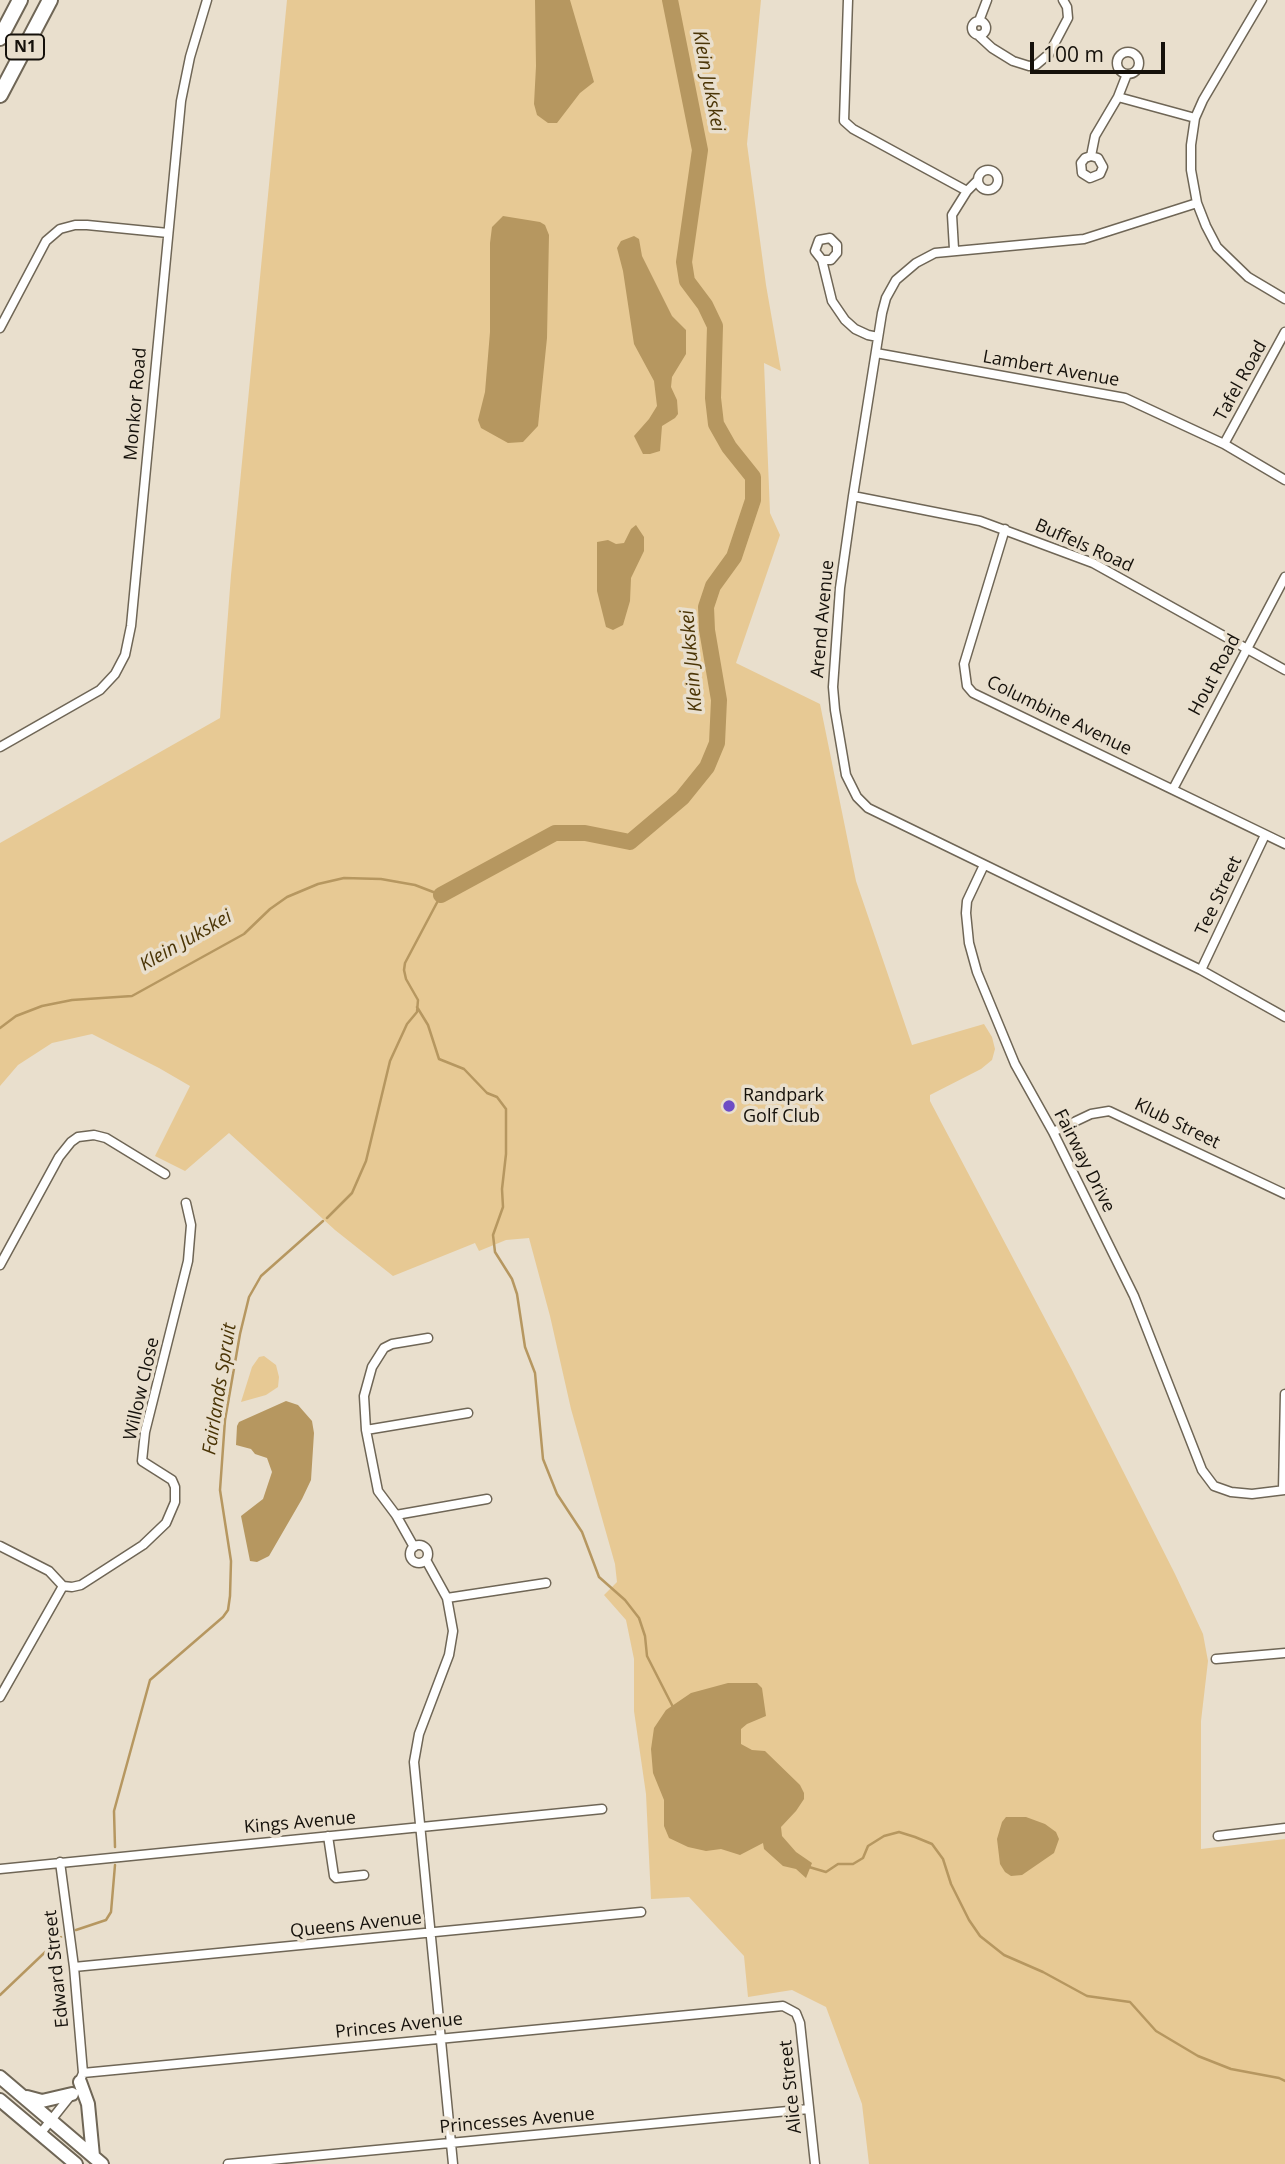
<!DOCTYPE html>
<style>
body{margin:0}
#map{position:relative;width:1285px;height:2164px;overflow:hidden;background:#e9dfcd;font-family:"Open Sans",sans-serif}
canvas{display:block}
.scale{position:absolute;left:1030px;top:42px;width:135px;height:32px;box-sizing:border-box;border:4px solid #15110b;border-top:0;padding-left:9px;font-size:21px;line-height:24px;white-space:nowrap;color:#15110b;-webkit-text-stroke:5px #e9dfcd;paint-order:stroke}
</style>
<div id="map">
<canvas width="1285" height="2164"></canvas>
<div class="scale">100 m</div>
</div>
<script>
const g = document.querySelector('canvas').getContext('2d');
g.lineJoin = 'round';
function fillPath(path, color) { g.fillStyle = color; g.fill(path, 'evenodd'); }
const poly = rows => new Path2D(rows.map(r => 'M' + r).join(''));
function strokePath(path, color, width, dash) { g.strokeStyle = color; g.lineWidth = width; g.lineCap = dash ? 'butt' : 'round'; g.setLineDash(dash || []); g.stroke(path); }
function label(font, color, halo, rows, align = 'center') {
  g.font = font + ' "Open Sans",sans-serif'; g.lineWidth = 7; g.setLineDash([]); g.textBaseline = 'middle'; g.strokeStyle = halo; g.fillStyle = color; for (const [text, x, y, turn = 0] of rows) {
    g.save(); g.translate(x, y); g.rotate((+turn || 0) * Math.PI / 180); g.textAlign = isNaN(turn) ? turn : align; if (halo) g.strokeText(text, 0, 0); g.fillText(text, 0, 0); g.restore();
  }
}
const green = poly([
 [287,0,761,0,747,144,766,285,781,371,764,363,770,513,780,535,736,663,820,704,856,881,912,1045,984,1024,992,1037,995,1049,992,1060,981,1069,930,1095,930,1101,1071,1368,1175,1574,1203,1634,1208,1661,1201,1721,1201,1849,1285,1839,1285,2164,869,2164,862,2104,826,2007,792,1990,748,1997,744,1956,689,1897,651,1899,646,1794,634,1711,634,1659,626,1620,604,1595,617,1582,615,1564,571,1409,550,1316,529,1238,506,1240,479,1251,475,1243,393,1276,335,1230,229,1133,185,1171,155,1156,190,1086,159,1068,92,1034,52,1043,18,1065,0,1086,0,843,220,718,231,575],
 [264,1356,276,1365,279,1377,278,1387,266,1395,241,1402,252,1367,259,1357]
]);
const water = poly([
 [535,0,570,0,594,82,580,93,557,123,548,123,537,115,534,104,536,66],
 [503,216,540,222,545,225,549,235,547,338,538,426,523,442,508,443,481,428,478,420,485,392,490,332,490,243,492,227],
 [634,236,639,239,642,256,672,316,686,330,686,354,672,377,671,387,677,400,678,414,675,418,662,426,660,451,650,454,643,454,634,436,649,419,657,406,654,381,634,344,623,271,617,248,621,241],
 [636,525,644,537,644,551,631,578,630,601,623,625,613,630,606,627,597,591,597,542,608,540,616,544,624,543,631,529],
 [286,1401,298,1405,312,1421,314,1433,311,1480,302,1499,269,1556,257,1562,250,1561,241,1516,263,1499,272,1472,267,1458,255,1454,251,1449,236,1445,237,1426,239,1422],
 [728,1683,757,1683,762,1688,766,1716,747,1724,741,1729,741,1744,752,1750,765,1751,800,1785,804,1793,804,1799,796,1811,781,1827,782,1836,796,1852,812,1863,806,1878,796,1869,783,1866,764,1849,763,1843,740,1855,721,1849,706,1851,688,1847,669,1838,664,1826,664,1800,653,1773,651,1749,654,1728,666,1710,691,1693],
 [1006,1817,1026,1817,1045,1824,1056,1832,1059,1839,1054,1853,1022,1875,1011,1876,1005,1872,1000,1864,997,1839,1002,1822]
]);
const stream = poly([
 [417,1007,428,1025,439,1059,464,1069,487,1093,497,1097,506,1109,506,1154,502,1189,503,1207,493,1235,495,1252,512,1279,517,1294,525,1347,535,1373,543,1459,557,1494,582,1532,599,1577,625,1600,639,1618,645,1636,647,1656,674,1709],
 [0,1028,16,1016,42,1006,72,1000,132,996,244,934,270,909,287,897,318,884,344,878,381,879,415,885,441,895,405,963,404,970,406,979,418,1000,417,1012,407,1024,390,1061,366,1161,352,1193,327,1218],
 [115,1847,114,1811,150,1680,223,1617,228,1610,230,1596,231,1561,220,1490,225,1420,240,1334,249,1297,261,1276,323,1221],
 [809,1867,826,1872,838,1864,853,1864,863,1858,868,1846,884,1836,899,1832,915,1837,932,1844,943,1859,951,1884,969,1920,980,1936,1004,1955,1043,1972,1087,1996,1130,2002,1156,2031,1198,2056,1231,2069,1279,2078,1285,2081],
 [76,1930,106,1920,111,1912,115,1865],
 [0,1995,61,1937]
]);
const river = poly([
 [441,895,555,833,585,833,630,842,682,798,707,767,717,743,719,700,707,630,706,607,713,586,734,557,753,500,753,477,729,447,716,424,713,398,715,326,705,305,687,281,684,262,700,150,670,0]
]);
const minor = poly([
 [848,0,844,121,853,129,967,191],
 [1262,0,1203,100,1195,118,1191,145,1191,170,1197,203,1206,226,1217,247,1248,277,1285,299],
 '972 28a7 7 0 1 1 14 0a7 7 0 1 1-14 0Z',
 [979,21,987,0],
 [979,36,992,48,1013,61,1029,66,1036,65,1049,54,1068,18,1067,7,1063,0],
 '1117 63a11 11 0 1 1 22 0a11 11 0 1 1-22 0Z',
 [1127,74,1118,97,1195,118],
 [1091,156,1098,158,1103,167,1100,174,1090,178,1082,173,1081,163,1085,158,1091,156,1095,136,1118,97],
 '978 180a10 10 0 1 1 20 0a10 10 0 1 1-20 0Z',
 [1197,203,1084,239,935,253,916,263,896,280,886,298,882,313,853,496,840,588,833,687,835,710,846,775,857,797,868,808,1201,970,1285,1017],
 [954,249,952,215,967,191,978,180],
 [822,260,831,260,837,253,837,245,830,238,819,240,815,251,822,260,832,301,845,320,855,329,868,335,878,337],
 [0,328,46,241,60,229,75,225,87,225,168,233],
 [876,353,1125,398,1224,444,1285,480],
 [1224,444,1285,332],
 [853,496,980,521,1093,563,1285,670],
 [1005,529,964,664,967,686,973,693,1285,844],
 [0,747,100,690,115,674,125,655,131,626,181,101,190,57,207,0],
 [1173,789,1285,577],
 [984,865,967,901,966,913,969,943,977,972,1015,1064,1053,1132,1134,1296,1202,1470,1214,1486,1231,1492,1252,1494,1285,1490],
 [1201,970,1265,835],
 [1053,1132,1091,1114,1109,1111,1285,1194],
 [0,1265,59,1157,71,1142,78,1137,94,1135,106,1138,165,1174],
 [366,1430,468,1413],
 [1283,1490,1285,1394],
 [396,1515,487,1499],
 '410 1554a9 9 0 1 1 18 0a9 9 0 1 1-18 0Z',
 [0,1546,49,1571,63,1586],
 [414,1547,396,1515,378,1491,366,1430,364,1396,372,1367,384,1348,392,1344,428,1338],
 [426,1560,447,1598,453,1631,449,1655,419,1734,414,1762,453,2164],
 [63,1586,72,1587,81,1585,143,1545,166,1523,175,1502,175,1487,172,1480,142,1461,145,1432,188,1261,191,1225,186,1203],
 [447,1598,546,1583],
 [1216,1659,1285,1653],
 [0,1697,63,1586],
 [328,1836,334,1876,336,1878,364,1875],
 [1218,1836,1285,1828],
 [60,1862,74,1967,83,2073,81,2078],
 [0,1869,602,1809],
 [74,1967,641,1912],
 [83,2073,783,2006,796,2013,800,2023,815,2164],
 [40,2134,71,2095],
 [228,2164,809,2109]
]);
const primary = poly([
 [0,2077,102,2164],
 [80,2082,88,2104,93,2156],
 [27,2097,42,2101,72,2094],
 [0,2100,76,2164]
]);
const motorway = poly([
 [0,38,20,0],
 [0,95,50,0]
]);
const markers = [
 [729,1106,7,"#6d4cc5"]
];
const shields = [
 [25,47,38]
];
const shieldNames = [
 ["N1",25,47]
];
const streetNames = [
 ["Lambert Avenue",1051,369,10],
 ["Tafel Road",1241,381,-61],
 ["Monkor Road",136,404,-85],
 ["Buffels Road",1084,546,24],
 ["Arend Avenue",823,619,-85],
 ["Hout Road",1215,675,-62],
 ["Columbine Avenue",1059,716,26],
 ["Tee Street",1219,896,-65],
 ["Klub Street",1177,1124,26],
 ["Fairway Drive",1084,1161,63],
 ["Willow Close",142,1389,-77],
 ["Kings Avenue",300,1823,-5],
 ["Queens Avenue",356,1925,-6],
 ["Edward Street",57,1969,-96],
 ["Princes Avenue",399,2026,-6],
 ["Alice Street",791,2087,-96],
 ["Princesses Avenue",517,2121,-5]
];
const poiNames = [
 ["Randpark",743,1096],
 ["Golf Club",743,1117]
];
const waterNames = [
 ["Klein Jukskei",708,81,79],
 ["Klein Jukskei",692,661,-95],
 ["Klein Jukskei",186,941,-30],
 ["Fairlands Spruit",220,1389,-81]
];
fillPath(green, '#e7c994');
fillPath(water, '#b69760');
strokePath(stream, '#b69760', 2.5);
strokePath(river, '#b69760', 16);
strokePath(minor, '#6f6656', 11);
strokePath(primary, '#6f6656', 16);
strokePath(motorway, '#6f6656', 18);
strokePath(minor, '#fff', 8);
strokePath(primary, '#fff', 12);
strokePath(motorway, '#fff', 14);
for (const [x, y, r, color] of markers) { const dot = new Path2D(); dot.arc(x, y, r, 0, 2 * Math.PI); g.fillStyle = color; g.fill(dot); strokePath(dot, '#e9dfcd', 2.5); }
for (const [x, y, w] of shields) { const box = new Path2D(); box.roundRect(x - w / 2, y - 12.5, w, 25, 5); g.fillStyle = '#e9dfcd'; g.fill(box); strokePath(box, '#15110b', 2); }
label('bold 16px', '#15110b', null, shieldNames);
label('18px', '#15110b', '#e9dfcd', streetNames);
label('18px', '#15110b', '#e9dfcd', poiNames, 'left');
label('italic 19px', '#4b3506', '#e9dfcd', waterNames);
</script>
